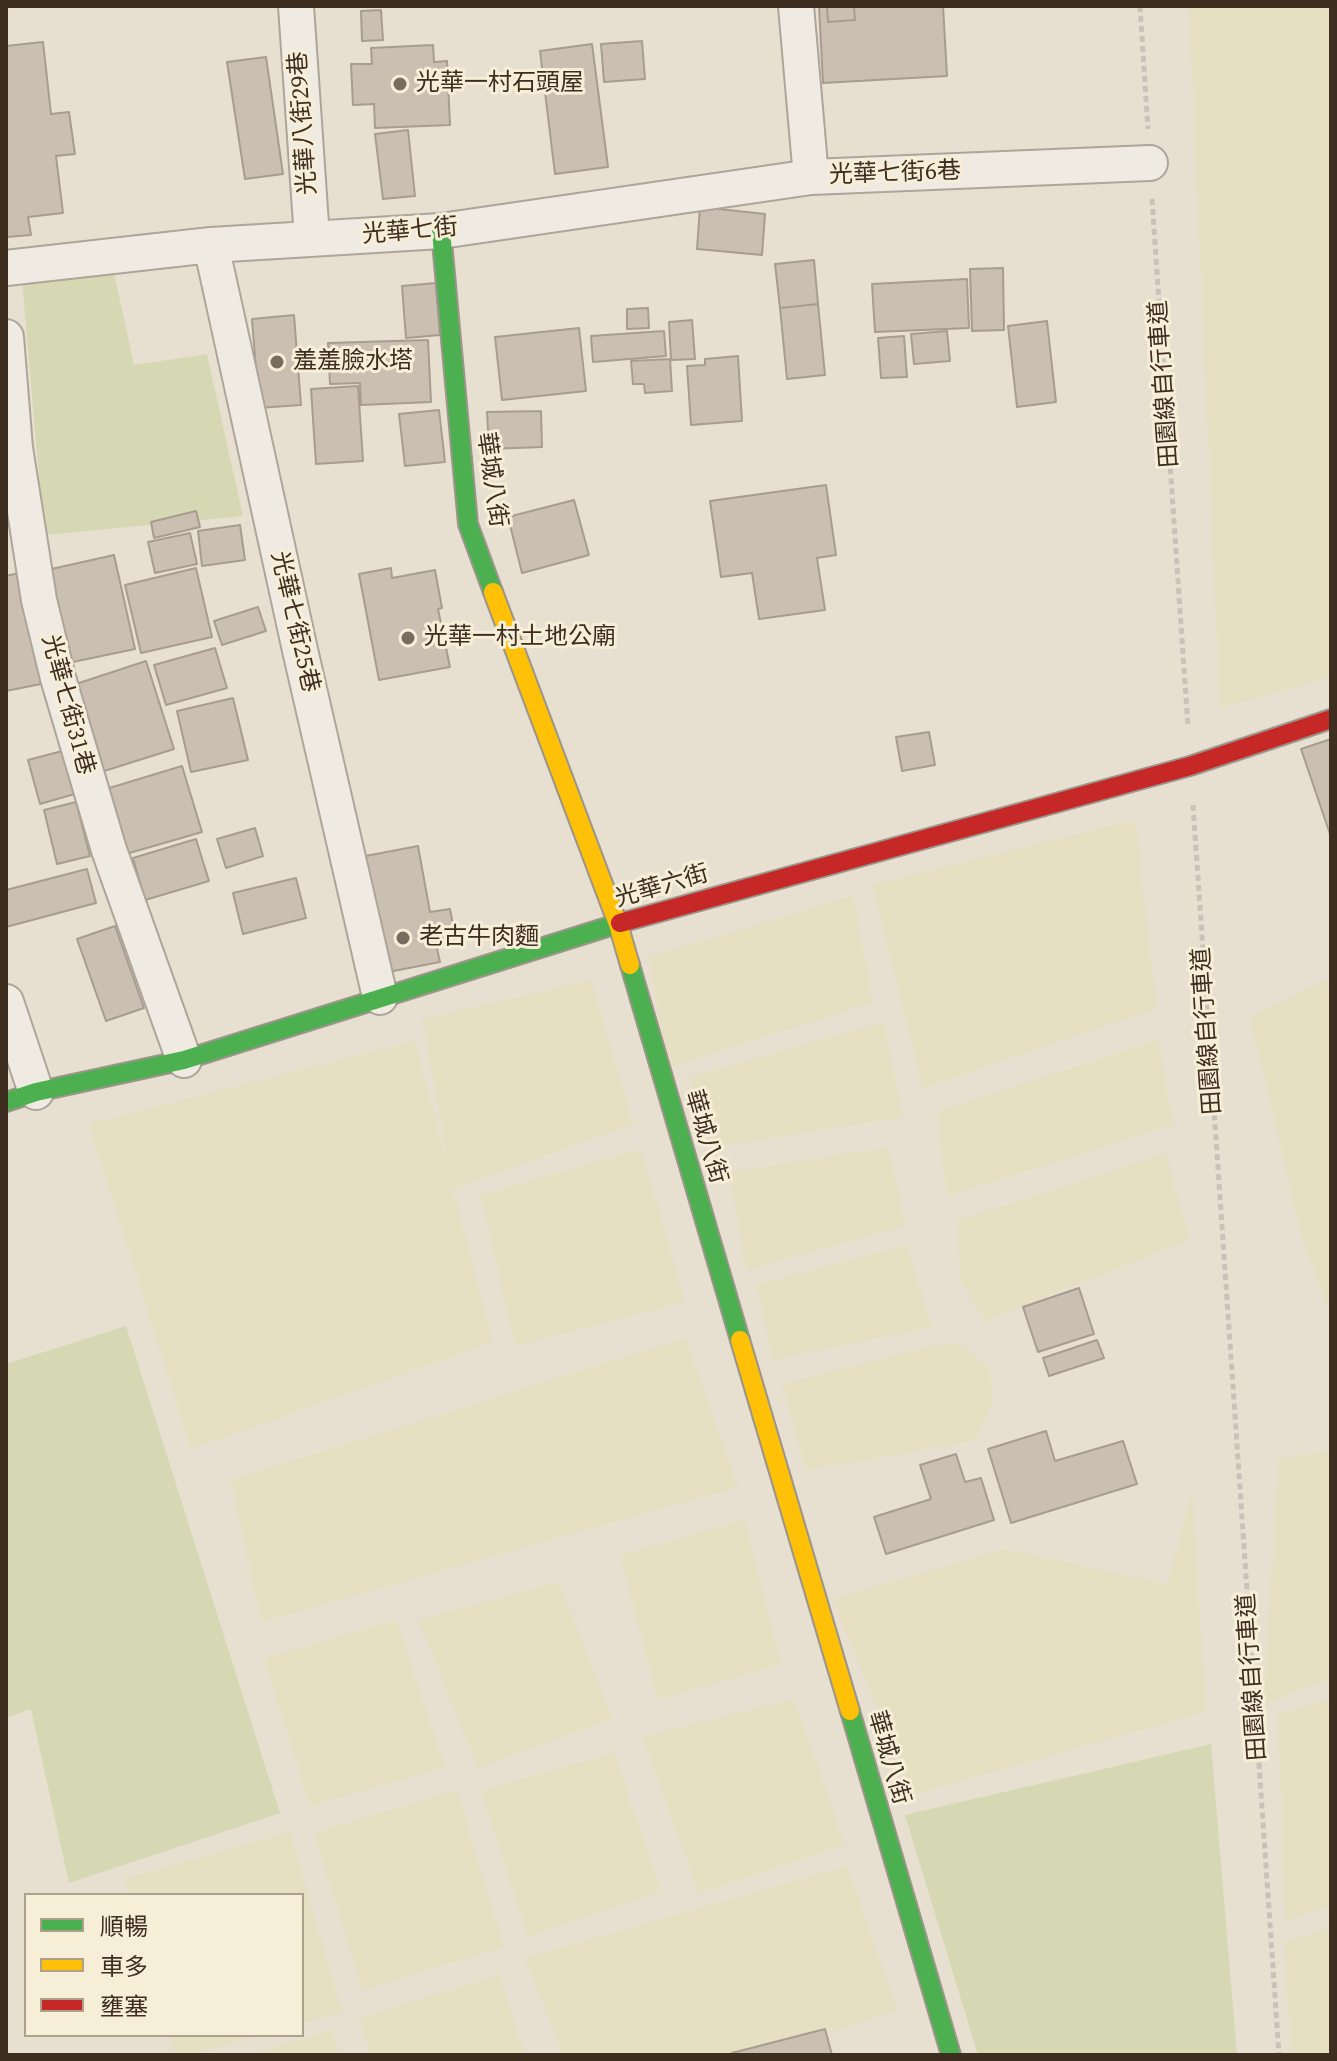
<!DOCTYPE html>
<meta charset="utf-8">
<style>
body{margin:0}
#map{position:relative;width:1337px;height:2061px;overflow:hidden;background:#e7e0d1;font-family:"Source Serif 4","Noto Sans TC",serif}
canvas{display:block}
.frame{position:absolute;inset:0;border:8px solid #3d2e20;pointer-events:none}
.legend{position:absolute;left:24px;top:1893px;width:280px;height:144px;box-sizing:border-box;background:#f7eed8;border:2px solid #ada18e;margin:0;padding:10px 14px;list-style:none;font-size:24px;color:#3d2e20}
.legend li{display:flex;align-items:center;gap:16px;height:40px}
.legend b{width:40px;border:2px solid #ada18e}
</style>
<div id="map">
<canvas width="1337" height="2061"></canvas>
<div class="frame"></div>
<ul class="legend">
<li><b style="height:10px;background:#4caf50"></b>順暢</li>
<li><b style="height:10px;background:#ffc107"></b>車多</li>
<li><b style="height:10px;background:#c62828"></b>壅塞</li>
</ul>
</div>
<script>
const g = document.querySelector('canvas').getContext('2d');
g.lineJoin = 'round';
function fillPath(path, color) { g.fillStyle = color; g.fill(path, 'evenodd'); }
const poly = rows => new Path2D(rows.map(r => 'M' + r).join(''));
function strokePath(path, color, width, dash) { g.strokeStyle = color; g.lineWidth = width; g.lineCap = dash ? 'butt' : 'round'; g.setLineDash(dash || []); g.stroke(path); }
function label(font, color, halo, rows, align = 'center') {
  g.font = font + ' "Source Serif 4","Noto Sans TC",serif'; g.lineWidth = 6; g.setLineDash([]); g.textBaseline = 'middle'; g.strokeStyle = halo; g.fillStyle = color; for (const [text, x, y, turn = 0] of rows) {
    g.save(); g.translate(x, y); g.rotate((+turn || 0) * Math.PI / 180); g.textAlign = isNaN(turn) ? turn : align; if (halo) g.strokeText(text, 0, 0); g.fillText(text, 0, 0); g.restore();
  }
}
const farmland = poly([
 [1189,6,1331,6,1331,677,1220,708],
 [1135,820,1157,1008,923,1088,872,885],
 [853,896,873,1002,668,1068,649,957],
 [1331,977,1331,1316,1304,1245,1250,1018],
 [591,980,633,1124,453,1189,493,1342,191,1449,89,1124,415,1041,450,1173,422,1019],
 [884,1022,903,1117,710,1148,689,1077],
 [1158,1040,1173,1125,947,1196,937,1112],
 [889,1147,905,1226,746,1270,730,1172],
 [641,1149,685,1302,515,1346,481,1195],
 [1166,1154,1189,1240,985,1321,960,1277,958,1220],
 [907,1245,931,1327,773,1360,757,1285],
 [686,1338,738,1487,261,1622,231,1480],
 [959,1344,990,1367,993,1400,974,1441,806,1470,782,1384,933,1346],
 [1331,1451,1331,1678,1263,1704,1279,1459],
 [1192,1494,1206,1712,914,1794,832,1599,1004,1549,1167,1584],
 [745,1520,781,1664,658,1700,620,1555],
 [559,1582,612,1718,478,1768,418,1620],
 [397,1620,445,1767,310,1806,264,1658],
 [1331,1698,1331,1905,1285,1921,1278,1715],
 [794,1699,845,1845,699,1893,642,1737],
 [614,1753,661,1891,528,1937,481,1791],
 [457,1790,504,1947,362,1990,314,1833],
 [290,1832,342,2012,302,2023,302,1895,129,1895,125,1879],
 [847,1866,897,2009,770,2055,563,2055,525,1958],
 [1331,1927,1331,2055,1291,2055,1284,1943],
 [500,1975,525,2055,371,2055,359,2018],
 [332,2030,340,2055,249,2055],
 [170,2035,260,2035,190,2055,176,2055]
]);
const green = poly([
 [114,273,134,365,207,354,243,516,44,535,22,280],
 [126,1326,280,1813,69,1883,31,1709,6,1718,6,1364],
 [1211,1744,1237,2055,978,2055,905,1815]
]);
const building = poly([
 [819,6,827,6,828,22,855,20,854,6,943,6,947,76,823,83,819,6],
 [827,6,854,6,855,20,828,22,827,6],
 [381,10,383,40,362,41,361,11,381,10],
 [642,41,645,79,604,82,601,44,642,41],
 [43,42,51,114,69,112,75,154,56,156,63,213,28,217,31,235,7,237,6,46,43,42],
 [592,44,608,167,555,174,540,51,592,44],
 [433,45,434,62,447,61,450,125,375,128,374,104,353,105,351,64,372,64,371,48,433,45],
 [266,57,283,174,245,179,227,62,266,57],
 [408,130,415,196,383,199,375,134,408,130],
 [700,207,765,214,762,255,697,249,700,207],
 [814,260,818,304,780,308,775,264,814,260],
 [1003,268,1004,330,972,331,970,269,1003,268],
 [967,279,969,328,875,332,872,284,967,279],
 [436,283,440,335,406,338,402,286,436,283],
 [818,304,825,375,787,379,780,308,818,304],
 [648,308,649,328,627,329,627,309,648,308],
 [294,315,301,405,259,408,252,319,294,315],
 [692,320,695,359,671,360,669,322,692,320],
 [1047,321,1056,402,1017,407,1008,326,1047,321],
 [579,328,586,391,502,400,495,337,579,328],
 [664,331,666,356,593,362,591,336,664,331],
 [947,331,950,361,914,364,911,334,947,331],
 [904,336,907,377,881,378,878,338,904,336],
 [428,340,431,402,361,405,360,383,330,384,328,343,428,340],
 [738,356,742,421,691,425,687,366,705,365,705,359,738,356],
 [670,359,672,391,645,393,644,384,633,384,631,361,670,359],
 [358,386,363,461,316,464,311,389,358,386],
 [439,410,445,462,405,466,399,414,439,410],
 [541,411,542,447,489,449,487,412,541,411],
 [826,485,836,555,817,558,825,610,759,619,752,573,721,577,710,501,826,485],
 [574,500,589,555,522,573,508,517,574,500],
 [196,511,200,527,154,538,151,522,196,511],
 [240,525,245,560,202,566,198,531,240,525],
 [190,533,197,564,155,573,148,542,190,533],
 [114,555,135,649,68,663,47,570,114,555],
 [196,568,212,637,141,653,125,585,196,568],
 [391,568,392,578,435,570,442,608,438,609,450,667,379,680,359,574,391,568],
 [19,573,41,684,6,691,6,576,19,573],
 [258,607,266,631,222,645,214,621,258,607],
 [215,648,227,688,166,705,154,665,215,648],
 [146,661,174,749,101,772,73,685,146,661],
 [233,698,248,760,191,772,177,711,233,698],
 [929,732,935,765,902,771,896,737,929,732],
 [1331,739,1331,837,1301,749,1331,739],
 [66,750,78,793,40,804,28,760,66,750],
 [182,766,202,832,126,854,106,789,182,766],
 [76,802,90,856,57,864,44,810,76,802],
 [255,828,263,856,226,868,217,839,255,828],
 [196,839,209,881,145,900,133,858,196,839],
 [418,846,430,912,450,909,456,940,436,944,440,962,378,974,355,858,418,846],
 [87,869,96,903,6,927,6,890,87,869],
 [296,878,306,918,243,934,233,893,296,878],
 [115,926,144,1008,106,1021,77,939,115,926],
 [1079,1288,1094,1334,1038,1352,1023,1307,1079,1288],
 [1097,1340,1104,1358,1049,1376,1043,1358,1097,1340],
 [1046,1431,1055,1461,1123,1441,1137,1484,1011,1523,988,1449,1046,1431],
 [956,1454,965,1482,981,1478,994,1520,886,1554,874,1517,931,1499,920,1465,956,1454],
 [825,2029,832,2055,732,2055,732,2053,825,2029]
]);
const path = poly([
 [1140,6,1148,129],
 [1152,199,1188,727],
 [1193,805,1279,2055]
]);
const street = poly([
 [296,6,312,239],
 [796,6,811,177,1150,163],
 [211,245,300,650,380,997],
 [6,268,211,245,441,231,811,177],
 [6,337,15,448,39,600,58,678,109,850,184,1060],
 [6,1002,36,1092]
]);
const fast = poly([
 [441,231,468,524,493,592],
 [630,965,740,1340],
 [6,1102,36,1092,184,1060,620,923],
 [850,1711,951,2055]
]);
const slow = poly([
 [493,592,618,924,630,965],
 [740,1340,850,1711]
]);
const jam = poly([
 [620,923,1190,766,1331,719]
]);
const markers = [
 [400,84,8,"#786c5e"],
 [277,362,8,"#786c5e"],
 [408,638,8,"#786c5e"],
 [403,938,8,"#786c5e"]
];
const poiNames = [
 ["光華一村石頭屋",416,84],
 ["羞羞臉水塔",293,362],
 ["光華一村土地公廟",424,638],
 ["老古牛肉麵",419,938]
];
const streetNames = [
 ["光華八街29巷",304,123,-94],
 ["光華七街6巷",895,174,-2],
 ["光華七街",410,232,-5],
 ["田園線自行車道",1165,384,-94],
 ["華城八街",491,480,82],
 ["光華七街25巷",294,622,77],
 ["光華七街31巷",67,705,75],
 ["光華六街",662,887,-16],
 ["田園線自行車道",1208,1031,-94],
 ["華城八街",705,1137,74],
 ["田園線自行車道",1253,1677,-94],
 ["華城八街",888,1758,74]
];
fillPath(farmland, '#e6dfc2');
fillPath(green, '#d6d7b3');
fillPath(building, '#cbbfb2');
strokePath(building, '#a89c90', 2);
strokePath(street, '#ada599', 38);
strokePath(fast, '#9c958a', 22);
strokePath(slow, '#9c958a', 22);
strokePath(jam, '#9c958a', 22);
strokePath(path, '#c8c2b9', 5, [6, 4]);
strokePath(street, '#efebe3', 34);
strokePath(fast, '#4caf50', 18);
strokePath(slow, '#ffc107', 18);
strokePath(jam, '#c62828', 18);
for (const [x, y, r, color] of markers) { const dot = new Path2D(); dot.arc(x, y, r, 0, 2 * Math.PI); g.fillStyle = color; g.fill(dot); strokePath(dot, '#f7eed8', 3); }
label('24px', '#3d2e20', '#f7eed8', poiNames, 'left');
label('24px', '#3d2e20', '#f7eed8', streetNames);
</script>
